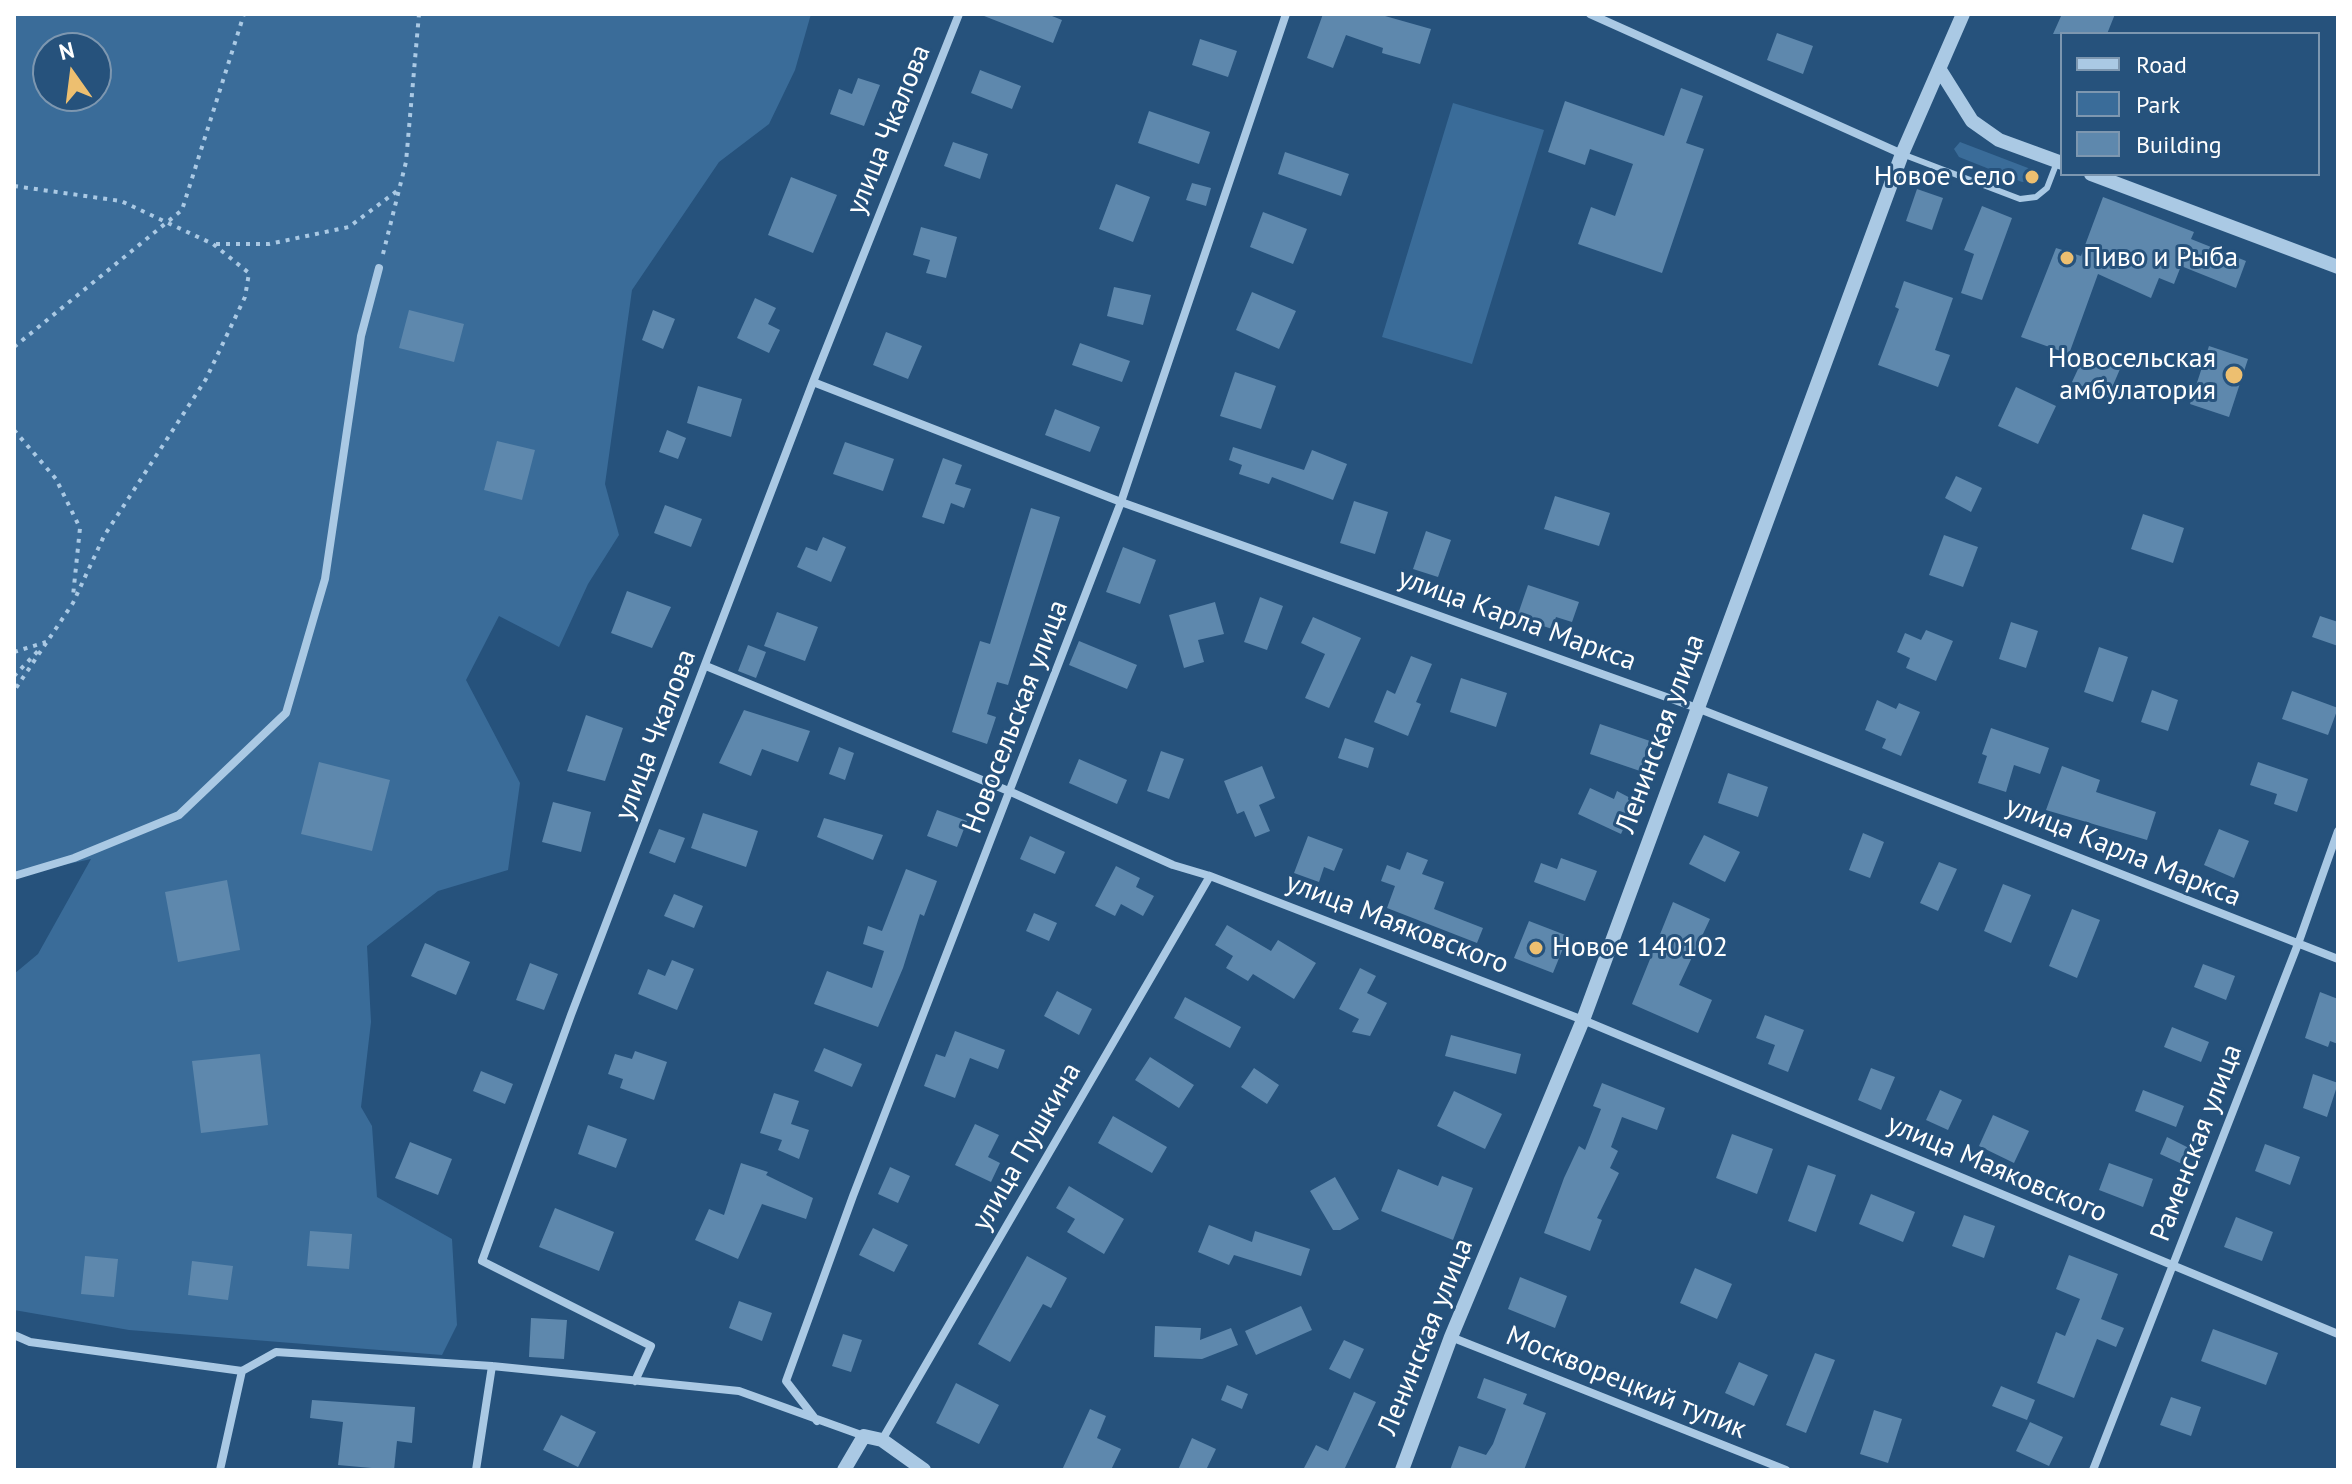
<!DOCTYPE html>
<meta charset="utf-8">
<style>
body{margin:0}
#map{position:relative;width:2352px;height:1484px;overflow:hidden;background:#26527c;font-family:"PT Sans",sans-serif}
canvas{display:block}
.frame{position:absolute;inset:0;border:16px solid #fff;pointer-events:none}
.legend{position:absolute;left:2060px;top:32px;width:260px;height:144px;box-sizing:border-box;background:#26527c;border:2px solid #7d97b0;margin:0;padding:10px 14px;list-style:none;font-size:24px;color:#fff}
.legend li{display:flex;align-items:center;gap:16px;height:40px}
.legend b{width:40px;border:2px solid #7d97b0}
.north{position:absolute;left:32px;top:32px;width:80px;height:80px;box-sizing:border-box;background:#26527c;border:2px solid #7d97b0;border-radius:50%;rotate:346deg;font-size:22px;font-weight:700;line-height:32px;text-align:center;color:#fff}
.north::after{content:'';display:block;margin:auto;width:28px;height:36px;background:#edbf70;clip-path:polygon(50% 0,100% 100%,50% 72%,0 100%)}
</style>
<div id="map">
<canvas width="2352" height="1484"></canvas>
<div class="frame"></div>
<ul class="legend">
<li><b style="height:10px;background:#aac9e4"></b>Road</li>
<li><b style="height:22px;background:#3a6c99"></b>Park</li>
<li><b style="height:22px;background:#5e88ad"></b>Building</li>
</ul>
<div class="north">N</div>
</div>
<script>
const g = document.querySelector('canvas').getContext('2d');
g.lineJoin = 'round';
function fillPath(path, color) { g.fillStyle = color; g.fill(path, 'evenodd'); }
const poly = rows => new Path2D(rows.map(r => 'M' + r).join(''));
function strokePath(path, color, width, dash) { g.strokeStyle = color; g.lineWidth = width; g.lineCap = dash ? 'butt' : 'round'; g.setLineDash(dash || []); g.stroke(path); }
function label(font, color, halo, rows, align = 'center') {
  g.font = font + ' "PT Sans",sans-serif'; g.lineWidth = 6; g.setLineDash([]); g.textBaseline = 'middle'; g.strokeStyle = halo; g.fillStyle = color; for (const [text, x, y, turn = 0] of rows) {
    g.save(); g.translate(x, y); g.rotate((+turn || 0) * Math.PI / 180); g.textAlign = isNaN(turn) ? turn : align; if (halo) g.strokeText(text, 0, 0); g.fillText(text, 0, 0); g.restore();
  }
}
const green = poly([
 [14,14,811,14,795,70,769,124,719,162,632,290,605,484,619,535,588,584,559,647,499,616,466,680,520,783,508,870,438,891,367,946,371,1022,361,1107,372,1126,377,1197,452,1239,457,1325,442,1355,129,1330,14,1310,14,974,38,954,91,859,14,876],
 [48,48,96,48,96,96,48,96],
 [1453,103,1544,130,1472,364,1382,337],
 [1960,142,2028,168,2032,171,2031,180,2022,182,1959,157,1954,149]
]);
const building = poly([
 [979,14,1047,14,1062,20,1053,43],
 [1323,14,1378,14,1431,29,1420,64,1382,53,1383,48,1346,35,1333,68,1307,58],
 [2062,14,2115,14,2107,34,2053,34],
 [1777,33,1813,46,1803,74,1767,60],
 [1200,39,1237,51,1228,77,1192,65],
 [980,70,1021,86,1012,109,971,93],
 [858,78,880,85,864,126,830,114,839,89,852,94],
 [1681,88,1703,96,1686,143,1704,149,1662,273,1578,244,1591,207,1615,216,1633,164,1590,149,1585,165,1548,152,1565,101,1664,136],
 [1149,111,1210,132,1199,164,1138,143],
 [953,142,988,154,980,179,944,166],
 [1285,152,1349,174,1341,196,1278,174],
 [791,177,837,195,813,253,768,235],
 [1192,183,1211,188,1206,206,1186,200],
 [1116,184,1150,197,1133,242,1099,229],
 [1917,189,1943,198,1932,230,1906,221],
 [2103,197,2194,232,2191,239,2246,261,2236,288,2181,266,2174,284,2159,278,2151,298,2098,274,2069,354,2021,337,2056,248,2081,256],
 [1982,206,2012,218,1982,300,1961,293,1974,254,1964,250],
 [1263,212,1307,229,1293,264,1250,247],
 [921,227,957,237,946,278,926,273,930,260,913,255],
 [1904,281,1953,298,1935,350,1950,355,1938,387,1878,365,1899,309,1895,307],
 [1114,287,1151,295,1143,325,1107,316],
 [1252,292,1296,311,1279,349,1236,330],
 [755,298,776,308,768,324,780,330,769,353,737,338],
 [409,310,464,324,454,362,399,348],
 [653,310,675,319,663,349,642,340],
 [886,332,922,346,908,379,873,365],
 [1080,343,1130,361,1122,382,1072,365],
 [2209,346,2248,359,2229,417,2190,404],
 [2085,354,2120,369,2108,397,2072,382],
 [1235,372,1276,386,1261,429,1220,416],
 [698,386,742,399,731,437,687,423],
 [2016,387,2056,406,2038,444,1998,426],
 [1055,409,1100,427,1090,452,1045,435],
 [667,430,686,438,678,459,659,452],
 [497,441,535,450,522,500,484,490],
 [845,442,894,459,883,491,833,474],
 [1233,447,1304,470,1312,450,1347,464,1333,500,1272,477,1269,484,1239,474,1242,465,1229,460],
 [943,458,962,465,955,484,971,489,964,508,951,503,944,524,922,517],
 [1956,476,1982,488,1971,512,1945,498],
 [1555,496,1610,513,1599,546,1544,529],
 [1354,501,1388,512,1375,554,1340,543],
 [665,505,702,519,691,547,654,533],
 [1031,508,1060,517,1008,685,997,682,987,714,996,717,987,744,952,732,980,641,990,644],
 [2143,514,2184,528,2173,563,2131,549],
 [1426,531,1451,540,1438,577,1413,569],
 [1944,535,1978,547,1963,587,1929,575],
 [823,537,846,547,831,582,797,567,806,547,817,551],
 [1123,547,1156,560,1140,604,1106,592],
 [1528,585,1579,602,1572,622,1556,617,1552,629,1517,617],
 [627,591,671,607,652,648,611,633],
 [1260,597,1283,606,1267,650,1244,642],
 [1215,602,1224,634,1198,640,1204,662,1184,668,1169,615],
 [777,612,818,627,805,661,764,646],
 [2320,616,2338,622,2338,646,2312,637],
 [1313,617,1361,638,1329,708,1305,698,1325,654,1301,643],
 [2011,622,2038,631,2026,668,1999,659],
 [1926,630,1953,641,1936,681,1906,668,1910,658,1897,652,1905,633,1921,640],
 [1079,641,1137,665,1127,689,1069,665],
 [748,645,766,652,756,678,738,671],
 [2099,647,2128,657,2113,702,2084,692],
 [1411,656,1432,664,1416,702,1421,704,1408,736,1374,722,1387,690,1395,694],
 [1461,678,1507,693,1496,727,1450,712],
 [2152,690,2178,700,2168,731,2141,722],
 [2292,691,2338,708,2328,735,2282,719],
 [1877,700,1896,709,1899,703,1920,712,1901,756,1882,748,1886,739,1865,730],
 [744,710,810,731,798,762,762,749,751,776,719,763],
 [586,715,623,728,605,781,567,771],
 [1600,724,1650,741,1640,771,1590,754],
 [1991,728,2049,748,2040,774,2014,765,2006,792,1978,783,1987,756,1982,754],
 [1345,738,1374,748,1368,768,1338,758],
 [839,747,854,753,845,780,829,774],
 [1161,751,1184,759,1169,799,1147,791],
 [1079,759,1127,780,1117,804,1069,783],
 [319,762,390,780,372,851,301,834],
 [2258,762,2308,779,2297,812,2274,804,2277,794,2250,785],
 [1262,766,1275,798,1259,805,1270,831,1255,837,1244,811,1237,814,1224,781],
 [2062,766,2100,780,2096,792,2156,812,2147,840,2046,810],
 [1728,773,1768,787,1758,817,1718,803],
 [1590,788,1614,799,1617,791,1636,801,1621,834,1578,814],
 [553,802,591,812,581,852,542,842],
 [937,810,967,821,957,847,927,836],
 [703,813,758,831,746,867,691,848],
 [824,818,883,835,873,860,817,837],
 [659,829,685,838,675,863,649,853],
 [2219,829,2249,841,2234,878,2204,865],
 [1863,833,1884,842,1870,878,1849,870],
 [1704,835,1740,852,1725,882,1689,864],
 [1030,836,1065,852,1055,874,1020,859],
 [1308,836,1343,849,1334,871,1324,867,1319,882,1294,873],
 [1407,852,1428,860,1422,874,1444,882,1434,909,1483,928,1477,943,1387,908,1395,886,1381,881,1387,865,1400,870],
 [1561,858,1597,871,1585,901,1534,882,1541,863,1557,869],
 [1939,862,1957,869,1938,911,1920,903],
 [1116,866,1140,878,1136,887,1154,896,1143,916,1121,904,1115,916,1095,906],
 [906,869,937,881,924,916,920,914,903,968,878,1027,814,1004,827,971,872,988,884,951,863,944,868,926,882,931],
 [227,880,240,950,178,962,165,892],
 [2003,884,2031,895,2011,943,1984,931],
 [674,894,703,906,694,928,664,916],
 [1673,902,1710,919,1679,985,1712,1000,1698,1033,1632,1004],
 [2072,909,2100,920,2077,978,2049,966],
 [1034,913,1057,923,1049,941,1026,931],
 [1529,921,1568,936,1553,973,1514,958],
 [1227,925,1271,951,1278,940,1316,963,1294,999,1253,974,1248,981,1226,968,1233,956,1215,945],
 [425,943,470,962,456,995,411,976],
 [672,960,694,969,677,1010,638,994,648,969,665,976],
 [530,963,558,974,544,1010,516,1000],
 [2203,964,2235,976,2226,1000,2194,987],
 [1360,968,1376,976,1367,993,1387,1003,1370,1036,1352,1032,1359,1019,1339,1009],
 [1057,991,1092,1009,1079,1035,1044,1016],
 [2320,992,2338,999,2338,1044,2330,1041,2328,1047,2305,1038],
 [1185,997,1241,1027,1230,1048,1174,1018],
 [1765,1015,1804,1030,1788,1072,1768,1064,1775,1045,1756,1038],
 [2172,1027,2209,1042,2201,1062,2164,1047],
 [955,1031,1005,1050,998,1069,970,1058,955,1098,924,1086,936,1054,945,1057],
 [1451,1035,1521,1054,1516,1074,1445,1056],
 [824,1048,862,1064,852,1087,814,1071],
 [635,1051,667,1062,654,1100,620,1088,623,1079,608,1074,615,1054,632,1059],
 [260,1054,268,1125,201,1133,192,1061],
 [1150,1057,1194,1085,1179,1108,1135,1080],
 [1254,1068,1279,1085,1267,1104,1241,1087],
 [1871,1068,1895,1077,1881,1110,1858,1100],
 [481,1071,513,1084,505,1104,473,1091],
 [2313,1074,2338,1083,2327,1117,2303,1108],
 [1602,1083,1665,1108,1657,1130,1622,1117,1611,1147,1618,1151,1610,1168,1619,1173,1597,1218,1602,1220,1590,1251,1544,1233,1564,1178,1579,1146,1585,1150,1601,1109,1593,1106],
 [1940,1090,1962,1100,1948,1130,1926,1120],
 [2143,1090,2184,1106,2176,1127,2135,1111],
 [1454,1091,1502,1114,1485,1149,1437,1126],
 [774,1093,799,1101,791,1124,809,1130,799,1159,778,1150,782,1140,760,1133],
 [1993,1115,2029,1131,2014,1163,1979,1146],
 [1113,1116,1167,1147,1152,1173,1098,1143],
 [975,1124,999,1135,988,1157,1000,1163,991,1182,955,1165],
 [588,1125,627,1139,616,1168,578,1154],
 [1732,1134,1773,1149,1757,1194,1716,1178],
 [2167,1137,2189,1148,2182,1164,2160,1154],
 [410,1142,452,1159,438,1195,395,1178],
 [2265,1144,2300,1157,2290,1185,2255,1171],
 [741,1163,768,1172,766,1175,813,1198,806,1219,762,1204,738,1259,695,1240,709,1209,724,1215],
 [2109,1163,2153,1179,2143,1207,2099,1190],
 [1808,1165,1836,1175,1816,1232,1788,1221],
 [890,1167,910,1176,898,1203,878,1194],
 [1398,1169,1438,1186,1442,1176,1473,1188,1453,1240,1381,1211],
 [1335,1177,1359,1219,1340,1230,1333,1230,1310,1191],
 [1069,1186,1124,1219,1104,1254,1067,1232,1075,1219,1056,1208],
 [1871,1194,1915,1212,1903,1242,1859,1224],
 [555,1208,614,1232,599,1271,539,1247],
 [1964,1215,1995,1226,1984,1258,1952,1246],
 [2236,1217,2273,1232,2262,1261,2224,1247],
 [1209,1225,1252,1242,1255,1231,1310,1249,1301,1276,1234,1255,1229,1265,1198,1252],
 [873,1228,908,1245,894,1272,859,1255],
 [310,1231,352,1234,349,1269,307,1266],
 [2069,1255,2118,1274,2101,1319,2124,1328,2116,1347,2097,1339,2074,1398,2037,1383,2056,1332,2065,1336,2080,1299,2056,1289],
 [85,1256,118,1259,114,1297,81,1294],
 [1027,1256,1067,1278,1051,1308,1043,1304,1010,1362,978,1344],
 [192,1261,233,1266,228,1300,188,1295],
 [1695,1268,1732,1284,1717,1319,1680,1303],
 [1520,1277,1567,1296,1555,1328,1508,1309],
 [739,1301,772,1313,762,1341,729,1328],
 [1301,1306,1312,1330,1256,1355,1245,1331],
 [531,1318,567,1320,564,1359,529,1357],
 [1155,1326,1201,1328,1200,1340,1231,1328,1238,1345,1202,1359,1154,1357],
 [2213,1329,2278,1353,2266,1385,2201,1361],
 [843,1334,862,1340,851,1372,832,1366],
 [1344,1340,1364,1349,1350,1379,1329,1369],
 [1815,1353,1835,1360,1806,1433,1786,1425],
 [1739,1362,1768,1375,1754,1406,1725,1393],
 [1484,1378,1527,1394,1523,1404,1546,1413,1524,1470,1450,1470,1459,1446,1486,1455,1493,1444,1506,1409,1477,1398],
 [956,1383,999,1405,979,1444,936,1423],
 [1227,1385,1248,1394,1242,1409,1221,1400],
 [2001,1386,2035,1400,2027,1420,1992,1406],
 [1354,1392,1376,1402,1344,1470,1303,1470,1316,1445,1328,1451],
 [2171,1397,2201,1407,2191,1436,2160,1425],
 [312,1400,415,1407,412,1443,397,1441,394,1470,338,1465,343,1422,310,1418],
 [1090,1409,1106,1416,1097,1438,1121,1449,1111,1470,1062,1470],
 [1874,1410,1902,1419,1888,1463,1860,1454],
 [561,1415,596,1432,578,1467,543,1450],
 [2030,1422,2063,1437,2049,1466,2016,1451],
 [1192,1438,1216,1449,1206,1470,1178,1470]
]);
const path = poly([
 [14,186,121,201,213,244,249,273,245,297,206,379,104,536,73,603,14,691],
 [216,244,269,244,349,227,397,191],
 [383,254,406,162,419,14],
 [14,347,182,210,244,14],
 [14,430,56,479,80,528,73,596],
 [14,652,46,642],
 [14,676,38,651]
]);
const service = poly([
 [1902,154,2020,199,2036,197,2047,188,2057,162]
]);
const minor = poly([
 [1590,14,1902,154],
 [813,382,1121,502,1697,708,2338,959],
 [706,666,1011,792,1173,865,1210,876,1583,1020,2338,1334],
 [14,876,74,858,179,815,286,713,325,579,361,336,379,268],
 [14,1335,30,1342,242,1371,276,1352,492,1366,739,1391,864,1436],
 [1451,1337,1786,1470],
 [635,1381,651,1346,482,1261,571,1015,813,382,959,14],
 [817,1421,786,1381,853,1196,1121,502,1286,14],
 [882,1440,1210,876],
 [220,1470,242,1371],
 [476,1470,492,1366],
 [2093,1470,2298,944,2338,831]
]);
const tertiary = poly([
 [1940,70,1972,121,1999,140,2062,163],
 [2091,174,2338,267],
 [844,1470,864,1436,882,1440,924,1470],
 [1402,1470,1451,1337,1583,1020,1902,154,1963,14]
]);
const markers = [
 [2032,177,8,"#edbf70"],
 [2067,258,8,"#edbf70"],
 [2234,375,10,"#edbf70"],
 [1536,948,8,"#edbf70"]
];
const streetNames = [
 ["улица Чкалова",889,130,-68],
 ["улица Карла Маркса",1517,620,20],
 ["Новосельская улица",1016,717,-69],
 ["Ленинская улица",1661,734,-70],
 ["улица Чкалова",656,735,-69],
 ["улица Карла Маркса",2123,852,22],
 ["улица Маяковского",1397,924,21],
 ["Раменская улица",2197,1143,-69],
 ["улица Пушкина",1027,1147,-60],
 ["улица Маяковского",1997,1169,23],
 ["Ленинская улица",1426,1337,-68],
 ["Москворецкий тупик",1626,1383,22]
];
const poiNames = [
 ["Новое Село",2016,177],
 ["Пиво и Рыба",2083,258,"left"],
 ["Новосельская",2216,359],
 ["амбулатория",2216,391],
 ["Новое 140102",1552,948,"left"]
];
fillPath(green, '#3a6c99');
fillPath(building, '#5e88ad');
strokePath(path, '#aac9e4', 4, [4, 6]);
strokePath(service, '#aac9e4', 6);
strokePath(minor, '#aac9e4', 8);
strokePath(tertiary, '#aac9e4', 14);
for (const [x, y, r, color] of markers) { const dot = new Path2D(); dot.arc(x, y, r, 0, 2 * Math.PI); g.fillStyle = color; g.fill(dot); strokePath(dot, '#26527c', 3); }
label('28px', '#fff', '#26527c', streetNames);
label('28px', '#fff', '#26527c', poiNames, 'right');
</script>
